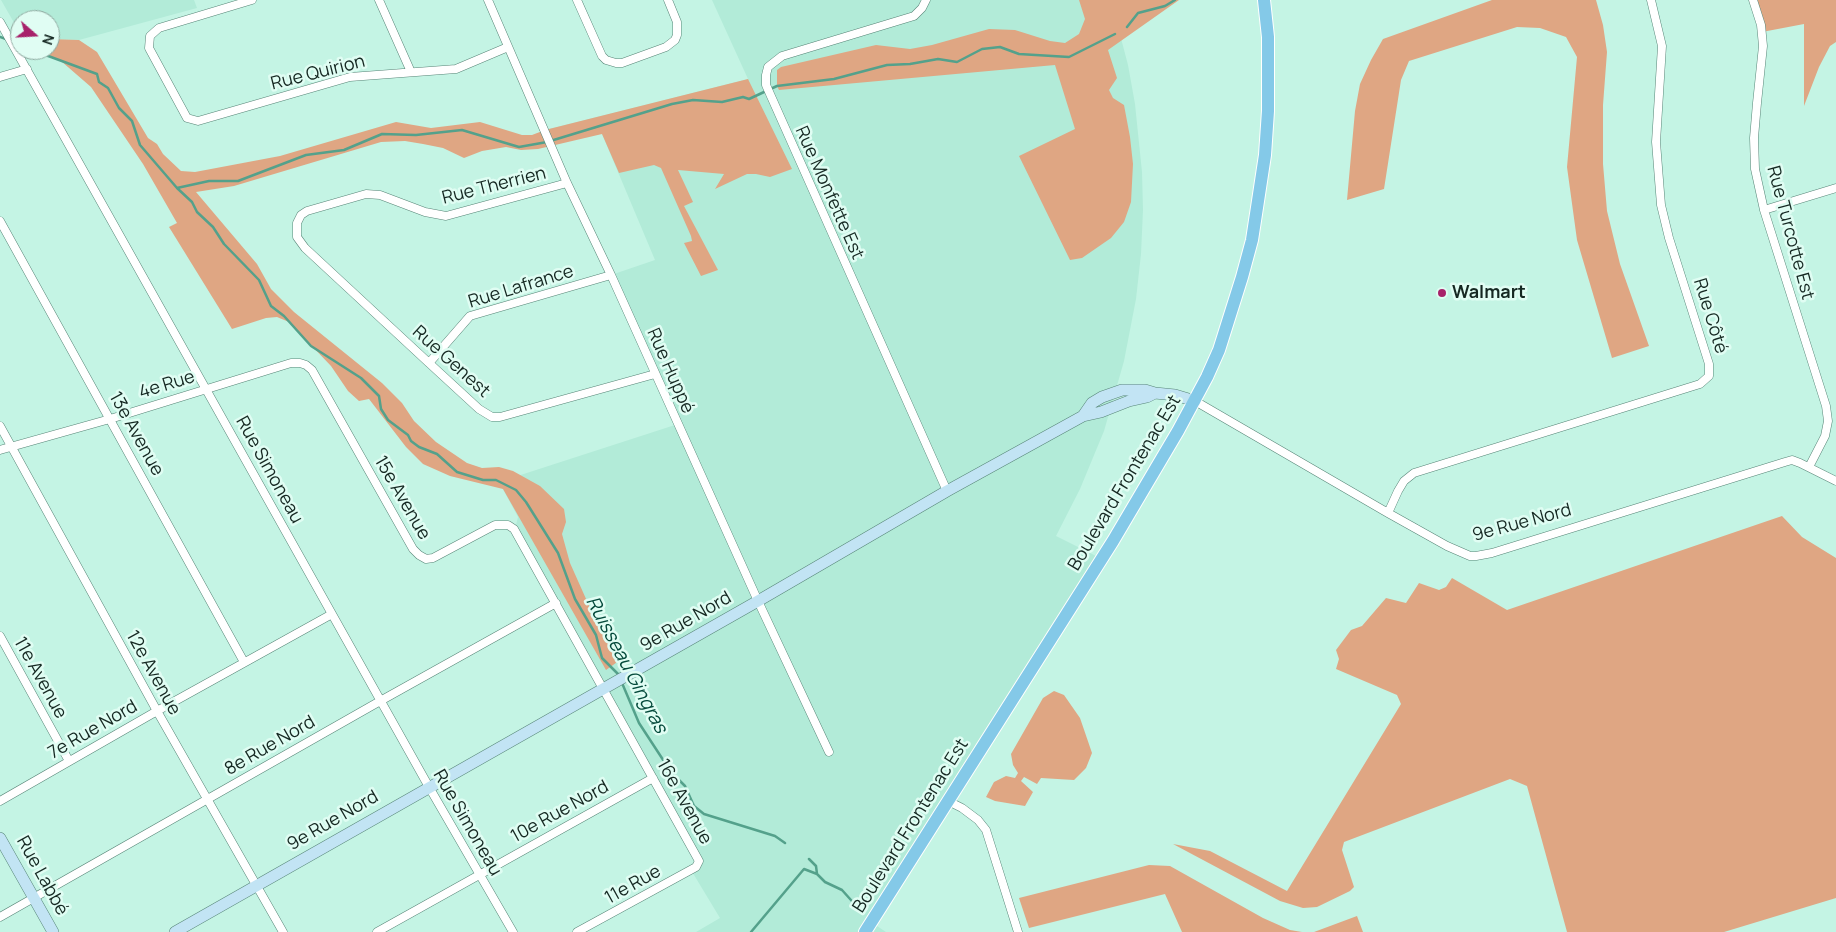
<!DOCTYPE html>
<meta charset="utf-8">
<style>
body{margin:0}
#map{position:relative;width:1836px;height:932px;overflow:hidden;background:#c4f4e4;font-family:Manrope,sans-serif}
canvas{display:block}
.north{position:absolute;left:10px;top:10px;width:50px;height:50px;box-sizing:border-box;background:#e0fdf3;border:1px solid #8fa89f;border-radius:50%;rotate:109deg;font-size:14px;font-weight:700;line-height:20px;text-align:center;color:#152822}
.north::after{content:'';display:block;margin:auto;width:18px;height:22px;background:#a7216a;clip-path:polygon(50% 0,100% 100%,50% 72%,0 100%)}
</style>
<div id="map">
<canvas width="1836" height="932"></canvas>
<div class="north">N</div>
</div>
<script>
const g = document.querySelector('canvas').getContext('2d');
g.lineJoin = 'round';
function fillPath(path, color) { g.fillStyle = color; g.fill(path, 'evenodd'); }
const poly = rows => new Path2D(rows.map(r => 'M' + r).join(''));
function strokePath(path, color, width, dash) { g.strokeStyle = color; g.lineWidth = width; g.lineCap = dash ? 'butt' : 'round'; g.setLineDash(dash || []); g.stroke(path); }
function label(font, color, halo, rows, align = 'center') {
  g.font = font + ' Manrope,sans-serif'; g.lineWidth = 5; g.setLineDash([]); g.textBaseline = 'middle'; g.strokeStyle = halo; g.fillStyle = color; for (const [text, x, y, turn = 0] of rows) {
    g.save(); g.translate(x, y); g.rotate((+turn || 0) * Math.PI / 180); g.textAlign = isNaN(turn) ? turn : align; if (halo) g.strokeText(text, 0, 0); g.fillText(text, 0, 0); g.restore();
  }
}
const built = poly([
 [1,0,194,0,197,8,79,40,50,39,50,20,20,20,20,33],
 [712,0,1111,0,1128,65,1135,104,1142,172,1143,210,1141,254,1136,299,1124,361,1104,431,1080,489,1056,536,1102,559,871,922,886,932,696,932,720,918,691,870,698,864,515,529,518,517,499,482,678,424,611,275,655,260,602,134,545,130,748,79]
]);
const green = poly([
 [1079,0,1179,0,1108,50,1117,78,1109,90,1113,98,1124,105,1130,137,1133,164,1131,202,1124,222,1111,238,1082,258,1070,260,1019,156,1075,129,1055,65,779,90,777,86,777,70,781,67,876,45,910,49,932,45,989,29,1015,30,1050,41,1065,43,1079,34,1085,19],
 [1492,0,1596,0,1603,25,1607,52,1603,105,1603,164,1607,211,1620,264,1649,346,1612,358,1577,240,1567,167,1577,57,1566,37,1540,28,1517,27,1409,61,1401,80,1384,189,1347,200,1355,111,1360,84,1371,60,1383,39],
 [1753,0,1836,0,1836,42,1830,46,1819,67,1804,106,1804,24,1762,32],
 [50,39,79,40,97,52,148,138,157,144,163,154,181,171,195,172,280,156,396,122,431,128,480,122,522,135,532,135,545,130,748,79,792,169,770,177,756,174,747,174,715,189,724,174,678,170,693,202,684,206,718,270,701,276,684,243,692,241,691,236,661,168,654,165,619,173,602,134,538,149,521,150,506,147,482,151,464,158,443,148,423,144,405,141,381,142,234,186,196,192,257,264,271,289,294,312,382,383,402,403,414,421,436,442,467,463,482,468,499,467,513,471,540,486,564,509,566,522,562,534,570,563,599,628,620,660,606,670,503,489,450,476,423,464,406,447,369,399,359,401,348,391,331,366,289,322,277,317,266,318,232,329,169,227,177,223,143,164,91,87,61,61,32,51,50,50],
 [1782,516,1802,537,1836,558,1836,898,1724,932,1567,932,1527,786,1510,779,1344,842,1342,850,1354,887,1350,891,1317,907,1303,908,1280,901,1173,844,1210,851,1287,891,1401,704,1397,695,1336,669,1339,659,1336,650,1351,630,1362,626,1386,598,1406,603,1419,583,1439,590,1446,587,1452,578,1507,610],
 [1054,691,1064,695,1080,718,1092,753,1086,768,1074,780,1041,778,1037,784,1024,777,1021,781,1033,792,1025,806,995,801,986,797,994,782,1006,776,1015,778,1018,773,1013,765,1011,754,1043,698],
 [1149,865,1170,866,1263,918,1290,930,1302,932,1182,932,1165,894,1029,928,1019,898],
 [1357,916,1363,932,1314,932]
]);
const stream = poly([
 [1127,27,1138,13,1165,6,1175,0],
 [0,37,6,39],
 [12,40,20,42],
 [32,50,97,74,99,82,108,88,119,108,132,121,140,145,177,188,192,202,197,212,213,227,224,244,259,280,271,306,284,316,311,346,361,378,379,396,381,409,388,420,408,435,411,441,419,447,437,454,457,472,483,480,496,480,516,490,526,502,558,553,575,599,596,635,602,658,619,675],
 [177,188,209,181,238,181,306,155,344,150,382,134,416,135,462,130,519,147,547,142,672,104,693,100,722,102,743,97,749,99,777,86,834,79,887,65,910,64,938,59,957,62,982,49,1000,47,1019,54,1069,57,1115,34],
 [622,683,639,723,671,772,685,786,694,806,704,814,775,836,785,843],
 [809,859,816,866,817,874,825,882,842,890,859,909],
 [751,932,804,869,817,874]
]);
const street = poly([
 [252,0,159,28,150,36,149,48,187,118,198,121,350,77,456,69,508,47],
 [379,0,411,72],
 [488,0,567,183,611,275,758,601,829,752],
 [577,0,602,56,606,60,616,63,622,63,666,47,675,40,677,35,677,22,668,0],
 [926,0,922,8,914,16,782,56,768,67,766,75,766,85,947,491],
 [1753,0,1761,25,1763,46,1757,103,1754,138,1755,169,1764,210,1826,406,1828,421,1825,436,1809,467],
 [0,22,429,787,513,932],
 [0,77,27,69],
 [567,183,446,216,425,212,380,195,366,194,307,211,301,215,297,223,297,237,305,248,429,363,479,409,492,417,500,417,655,374],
 [1764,210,1836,188],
 [0,221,244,662],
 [429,363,470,316,611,275],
 [1195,401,1388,513,1447,546,1470,556,1476,556,1492,553,1785,462,1792,460,1800,463,1836,481],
 [0,426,157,711,283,932],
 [0,450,110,419,291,363,300,363,306,365,312,370,413,549,419,555,426,559,433,558,495,525,508,525,514,529,699,861,696,867,577,932],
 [1388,513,1398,491,1404,481,1414,473,1700,384,1709,376,1709,364,1669,238,1661,205,1656,142,1662,46,1651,0],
 [0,636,69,761],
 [0,801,157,711,332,614],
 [948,801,962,808,978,820,986,830,1018,932],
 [0,917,382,700,556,603],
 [377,932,653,778]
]);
const secondary = poly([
 [1083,416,1092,403,1102,397,1122,390,1145,390,1155,393,1175,395,1195,401],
 [0,838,53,932],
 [175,932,758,601,947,491,1083,416,1101,412,1129,401,1147,397,1155,393]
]);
const primary = poly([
 [865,932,1113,541,1178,431,1207,377,1219,350,1242,277,1252,240,1258,201,1265,155,1268,111,1268,37,1264,0]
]);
const markers = [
 [1442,293,5,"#a7216a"]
];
const streetNames = [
 ["Rue Quirion",318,73,-14],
 ["Rue Therrien",494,186,-14],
 ["Rue Monfette Est",829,193,66],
 ["Rue Turcotte Est",1790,233,75],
 ["Rue Lafrance",521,287,-17],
 ["Rue Côté",1710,316,73],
 ["Rue Genest",451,362,42],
 ["Rue Huppé",670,371,66],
 ["4e Rue",167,385,-17],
 ["13e Avenue",136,434,61],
 ["Rue Simoneau",269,470,61],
 ["Boulevard Frontenac Est",1125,483,-59],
 ["15e Avenue",402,498,60],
 ["9e Rue Nord",1522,523,-15],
 ["9e Rue Nord",686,622,-30],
 ["12e Avenue",153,673,61],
 ["11e Avenue",40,678,61],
 ["7e Rue Nord",93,730,-30],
 ["8e Rue Nord",270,746,-30],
 ["16e Avenue",684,802,61],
 ["10e Rue Nord",560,812,-29],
 ["9e Rue Nord",333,821,-30],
 ["Rue Simoneau",467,823,60],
 ["Boulevard Frontenac Est",911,826,-58],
 ["Rue Labbé",42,876,61],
 ["11e Rue",633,885,-29]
];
const poiNames = [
 ["Walmart",1452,293]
];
const waterNames = [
 ["Ruisseau Gingras",626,665,62]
];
fillPath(built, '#b2ebd8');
fillPath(green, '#dfa683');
strokePath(stream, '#54a18b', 2.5);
strokePath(street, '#578577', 9);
strokePath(secondary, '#578577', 12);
strokePath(primary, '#fff', 14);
strokePath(street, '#fff', 8);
strokePath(secondary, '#c2e4f4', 11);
strokePath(primary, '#84c9e8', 12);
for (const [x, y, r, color] of markers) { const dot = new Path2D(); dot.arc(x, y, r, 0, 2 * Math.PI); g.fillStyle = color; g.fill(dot); strokePath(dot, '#e0fdf3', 2); }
label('18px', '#152822', '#e0fdf3', streetNames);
label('bold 18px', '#152822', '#e0fdf3', poiNames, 'left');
label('italic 19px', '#044a3b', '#e0fdf3', waterNames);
</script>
